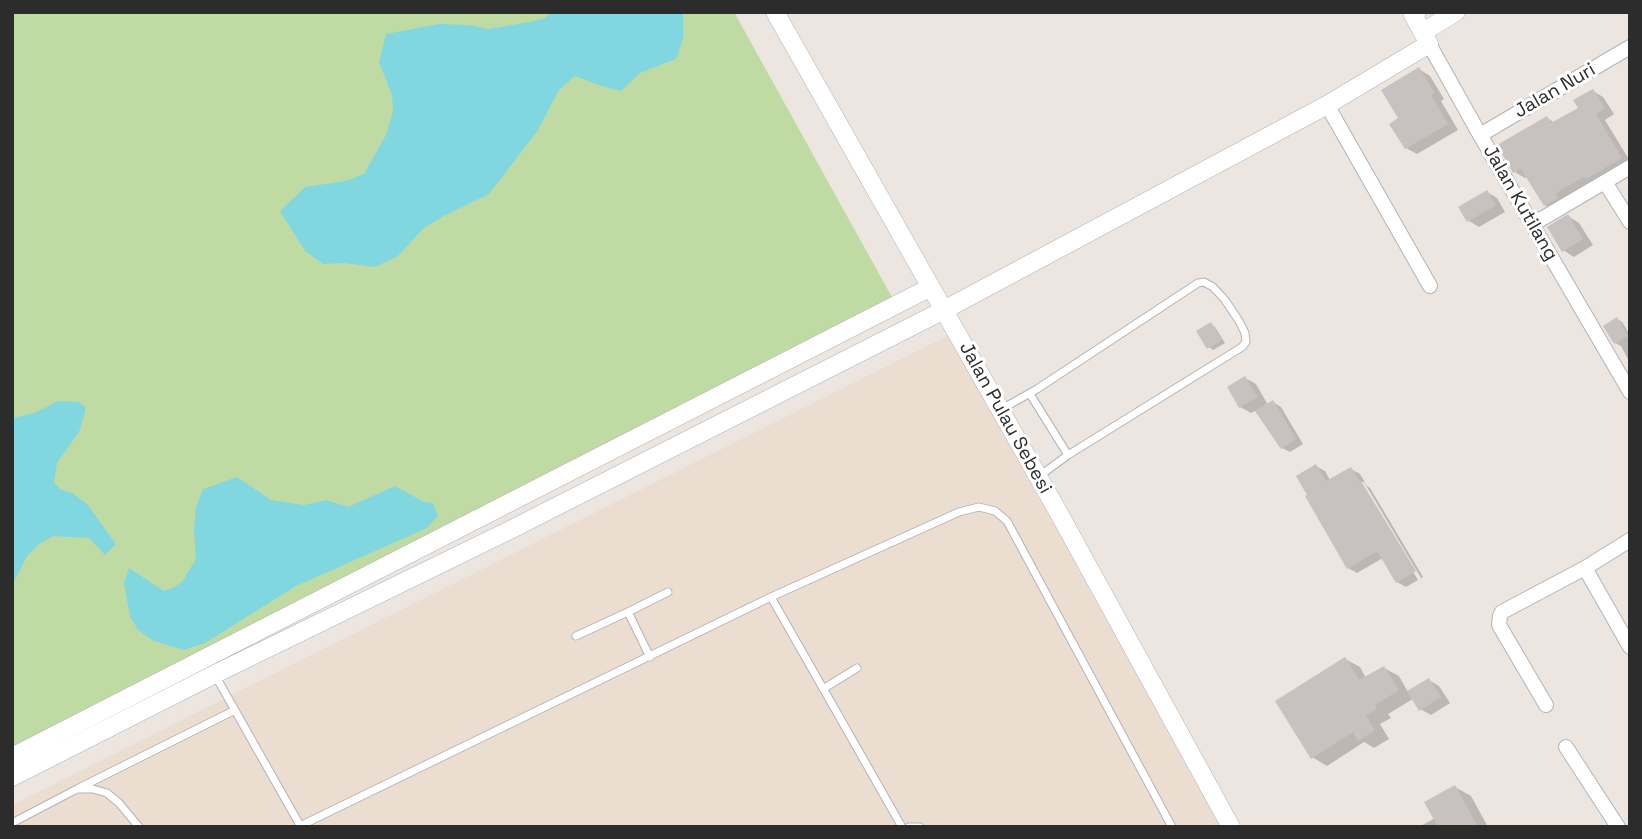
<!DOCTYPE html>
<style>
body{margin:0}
#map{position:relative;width:1642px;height:839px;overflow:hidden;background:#ece5e0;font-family:"Space Grotesk",sans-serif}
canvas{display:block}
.frame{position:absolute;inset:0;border:14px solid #2c2c2c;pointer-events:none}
</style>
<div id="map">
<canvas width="1642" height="839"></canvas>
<div class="frame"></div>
</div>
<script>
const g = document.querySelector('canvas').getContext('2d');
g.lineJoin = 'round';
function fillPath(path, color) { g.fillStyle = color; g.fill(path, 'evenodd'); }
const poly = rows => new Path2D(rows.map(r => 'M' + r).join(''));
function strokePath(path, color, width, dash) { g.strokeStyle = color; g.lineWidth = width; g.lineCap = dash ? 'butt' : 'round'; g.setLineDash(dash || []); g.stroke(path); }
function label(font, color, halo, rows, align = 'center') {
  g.font = font + ' "Space Grotesk",sans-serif'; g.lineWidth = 6; g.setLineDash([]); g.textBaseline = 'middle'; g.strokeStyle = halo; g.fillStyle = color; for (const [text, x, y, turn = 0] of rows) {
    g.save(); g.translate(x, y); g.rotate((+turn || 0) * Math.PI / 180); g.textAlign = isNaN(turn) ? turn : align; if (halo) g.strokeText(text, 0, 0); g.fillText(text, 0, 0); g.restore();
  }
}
const education = poly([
 [949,335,1222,827,12,827,12,805]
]);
const green = poly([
 [12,12,734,12,893,299,12,753]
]);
const water = poly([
 [552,12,683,12,683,39,676,59,640,73,621,91,601,86,575,76,559,90,538,130,489,194,442,217,424,228,398,256,375,267,344,263,323,264,305,251,280,211,305,187,346,181,364,174,386,135,393,111,392,95,379,62,386,34,439,24,469,25,489,29,535,21,545,18],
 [58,401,79,402,85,407,85,412,79,432,57,463,54,482,60,489,72,493,87,504,116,544,105,555,89,538,53,536,38,545,27,556,12,586,12,418,35,413],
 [237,477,271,500,304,505,326,500,348,507,395,486,424,502,433,503,438,516,427,528,296,586,205,643,184,650,154,641,138,630,130,616,124,584,129,568,164,591,174,587,182,582,196,559,194,531,196,507,203,489]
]);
const shadow = poly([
 [1419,69,1430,76,1444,99,1441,101,1458,130,1417,154,1406,148,1401,119],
 [1593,91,1603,97,1614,114,1605,120,1630,161,1556,211,1545,205,1528,176,1525,178,1515,172,1547,118,1555,123,1580,108],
 [1487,192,1497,198,1505,212,1479,227,1469,221],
 [1568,216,1579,223,1593,245,1574,257,1563,250],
 [1617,319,1622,322,1630,335,1630,363,1621,346,1615,343],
 [1211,324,1215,327,1225,343,1213,350,1209,347],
 [1245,378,1256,384,1268,405,1273,402,1281,407,1303,444,1290,452,1282,448,1257,410,1251,413,1240,407],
 [1316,466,1325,471,1330,480,1351,469,1360,474,1367,486,1370,488,1423,577,1421,578,1364,482,1360,482,1418,580,1406,587,1397,582,1383,558,1357,573,1348,568],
 [1345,659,1360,667,1366,678,1384,668,1399,676,1408,692,1429,680,1439,686,1450,703,1431,715,1420,709,1413,699,1388,714,1391,718,1380,724,1389,739,1374,748,1364,742,1327,766,1312,757],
 [1455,787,1471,796,1488,827,1419,827,1435,818]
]);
const building = poly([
 [1419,67,1435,93,1431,95,1448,124,1405,149,1389,124,1398,118,1381,90],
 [1593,89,1605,108,1596,114,1622,158,1586,179,1584,177,1556,193,1558,198,1544,206,1521,169,1513,173,1497,145,1547,116,1551,123,1578,108,1573,100],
 [1487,190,1496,205,1467,222,1458,207],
 [1568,214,1583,239,1562,252,1547,227],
 [1617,317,1628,336,1614,344,1603,326],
 [1211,322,1222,340,1207,349,1196,331],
 [1245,376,1258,397,1239,408,1227,387],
 [1273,400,1296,439,1281,449,1255,411],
 [1316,464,1326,481,1351,467,1360,482,1361,481,1416,571,1396,583,1377,551,1347,569,1305,496,1307,495,1296,476],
 [1345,657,1359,680,1384,666,1399,690,1375,705,1377,709,1366,716,1375,730,1358,741,1353,732,1311,759,1275,701],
 [1429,678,1441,697,1419,711,1407,691],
 [1455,785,1478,827,1438,827,1424,802]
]);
const service = poly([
 [1030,394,1068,455],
 [1000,410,1037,389,1198,283,1204,282,1213,287,1225,300,1239,321,1245,333,1246,342,1242,347,1068,455,1038,477],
 [771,597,902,827],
 [628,612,668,592],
 [576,636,628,612,650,657],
 [215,675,301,827],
 [823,689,857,668],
 [77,789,235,710],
 [12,823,77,789,93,789,107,793,119,803,139,827],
 [300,826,771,597,959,512,979,507,995,511,1007,521,1172,827],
 [909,827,920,827]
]);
const minor = poly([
 [1429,44,1480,135,1630,392],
 [1327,105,1430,286],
 [1480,135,1630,47],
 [1605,182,1630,222],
 [1533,224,1630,167],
 [1585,568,1630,647],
 [1546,705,1499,625,1500,616,1502,612,1585,568,1630,540],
 [1566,747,1618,827]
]);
const tertiary = poly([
 [775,12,1061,517,1231,827],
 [1423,32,1456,12],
 [12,757,931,287],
 [12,777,215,674,510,530,944,310,1327,105,1429,44,1413,15,1417,12]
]);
const streetNames = [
 ["Jalan Nuri",1555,91,-30],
 ["Jalan Kutilang",1520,203,60],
 ["Jalan Pulau Sebesi",1005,418,61]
];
fillPath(education, '#ebded1');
fillPath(green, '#bfdba3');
fillPath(water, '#80d7e0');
fillPath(shadow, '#0003');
fillPath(building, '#c7c2bf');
strokePath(service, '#b0b4ba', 9);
strokePath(minor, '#b0b4ba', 16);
strokePath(tertiary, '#b0b4ba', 19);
strokePath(service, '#fff', 7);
strokePath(minor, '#fff', 14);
strokePath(tertiary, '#fff', 18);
label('19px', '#2c2c2c', '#fff', streetNames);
</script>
